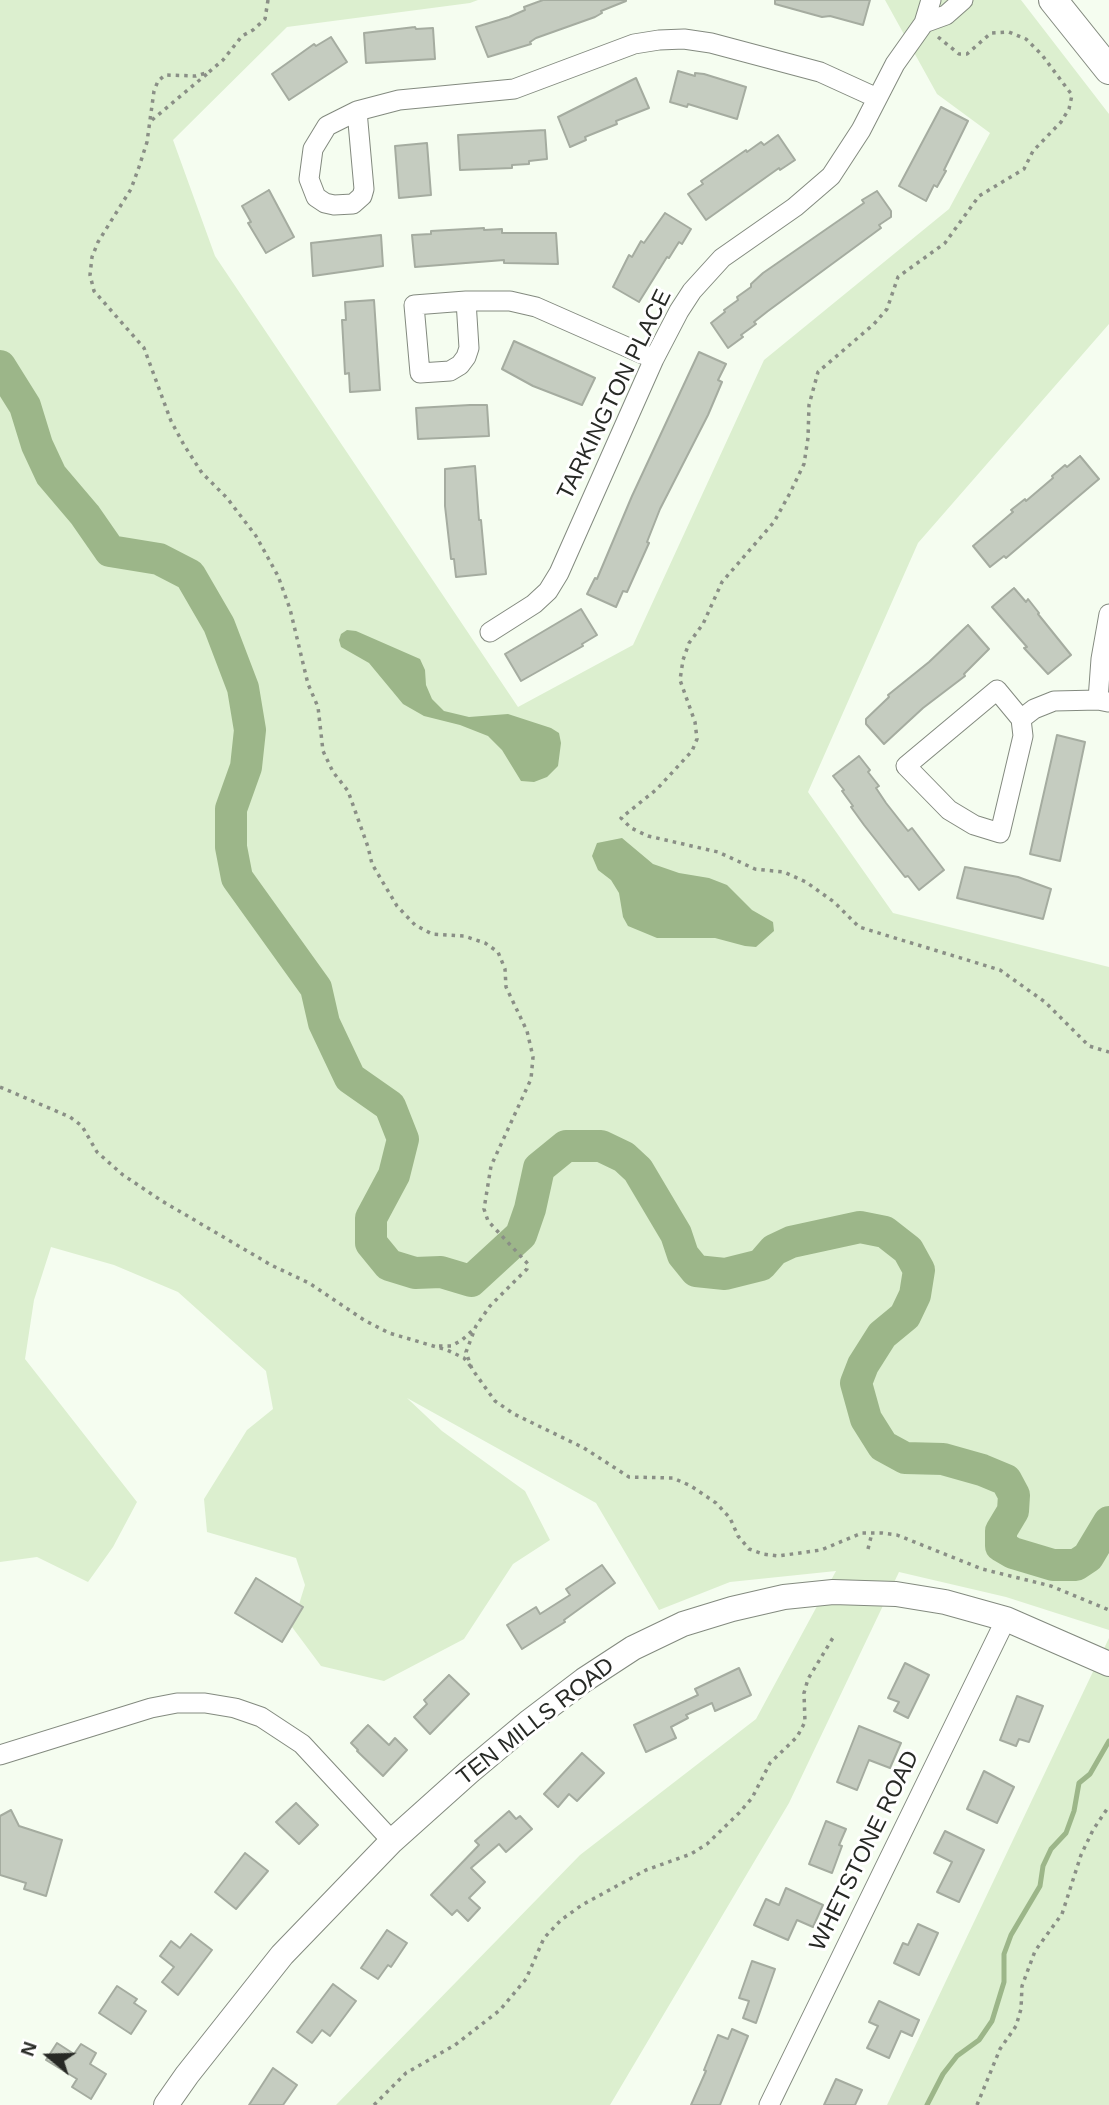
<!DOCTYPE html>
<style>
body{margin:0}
#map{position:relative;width:1109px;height:2105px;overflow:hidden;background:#f5fdf0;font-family:Helvetica,sans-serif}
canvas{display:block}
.north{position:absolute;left:14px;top:2021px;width:70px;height:70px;-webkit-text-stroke:5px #fff;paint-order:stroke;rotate:289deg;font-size:19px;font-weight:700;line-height:28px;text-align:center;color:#272925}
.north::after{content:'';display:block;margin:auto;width:24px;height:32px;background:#272925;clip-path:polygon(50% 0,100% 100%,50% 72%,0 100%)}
</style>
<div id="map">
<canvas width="1109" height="2105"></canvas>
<div class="north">N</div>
</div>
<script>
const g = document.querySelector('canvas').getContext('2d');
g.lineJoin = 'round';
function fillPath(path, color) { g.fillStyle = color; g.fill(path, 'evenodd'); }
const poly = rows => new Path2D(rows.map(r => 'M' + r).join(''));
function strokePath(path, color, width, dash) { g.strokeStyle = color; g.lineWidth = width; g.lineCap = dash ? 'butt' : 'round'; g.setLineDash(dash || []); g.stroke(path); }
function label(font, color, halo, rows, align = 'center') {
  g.font = font + ' Helvetica,sans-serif'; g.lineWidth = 6; g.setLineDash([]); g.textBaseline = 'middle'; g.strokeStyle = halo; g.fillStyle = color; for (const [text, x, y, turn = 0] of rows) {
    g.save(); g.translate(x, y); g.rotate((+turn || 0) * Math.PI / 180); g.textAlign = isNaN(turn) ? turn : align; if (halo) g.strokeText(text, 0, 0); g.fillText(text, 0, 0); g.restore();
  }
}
const green = poly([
 [0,0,478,0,470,3,287,27,173,140,215,256,518,707,633,645,764,360,949,209,990,133,937,94,885,0,1021,0,1109,114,1109,324,918,543,808,792,893,913,1109,967,1109,1630,1006,1597,899,1572,789,1803,610,2105,336,2105,580,1855,756,1719,836,1571,730,1582,659,1610,596,1503,407,1398,442,1431,525,1491,550,1540,513,1564,464,1639,384,1681,321,1666,292,1627,305,1585,296,1558,207,1532,204,1499,247,1430,273,1409,266,1371,178,1292,114,1265,51,1247,34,1300,25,1359,137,1502,113,1547,88,1582,37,1557,0,1562],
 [1109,1638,1109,2105,887,2105]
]);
const water = poly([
 [347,630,356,631,420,659,425,670,426,685,432,699,444,711,469,717,508,714,551,728,559,733,561,743,558,766,547,777,534,782,521,781,502,750,488,736,460,725,424,716,403,704,369,663,341,647,339,640,341,634],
 [622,838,653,864,679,873,709,878,727,885,752,910,773,922,774,931,756,947,745,946,715,938,657,938,628,926,623,917,619,893,611,880,598,870,592,856,597,843]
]);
const stream = poly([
 [927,2105,943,2074,957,2056,979,2040,992,2021,1004,1982,1004,1954,1011,1935,1040,1886,1043,1866,1051,1849,1066,1833,1074,1811,1079,1783,1090,1774,1109,1741]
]);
const river = poly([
 [0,366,25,406,37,445,51,475,85,515,110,551,159,559,190,575,219,625,243,688,250,730,246,767,231,809,231,847,237,878,316,988,324,1023,350,1078,390,1106,403,1139,394,1175,371,1218,371,1243,389,1265,415,1273,441,1272,471,1281,521,1235,530,1209,539,1168,566,1146,601,1146,624,1157,638,1170,676,1234,683,1255,696,1271,725,1274,761,1265,774,1250,791,1242,860,1227,885,1232,908,1250,919,1270,915,1295,905,1316,882,1335,863,1365,856,1383,866,1419,883,1446,905,1458,943,1459,982,1470,1006,1480,1014,1495,1013,1511,1001,1531,1001,1546,1013,1553,1053,1565,1076,1565,1088,1557,1109,1522]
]);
const building = poly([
 [543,0,626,0,626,1,601,11,602,13,595,17,536,38,530,42,531,44,488,57,476,27,509,17,525,10,524,7,543,0],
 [775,0,870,0,863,25,830,16,822,17,775,4,775,0],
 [415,27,416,29,433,28,435,59,366,63,364,33,415,27],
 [331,37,347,62,289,100,272,74,314,44,316,46,331,37],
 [678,71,695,76,695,73,704,74,746,87,737,119,688,104,687,107,670,102,678,71],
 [636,78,649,108,616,121,617,124,585,137,586,140,570,147,558,117,636,78],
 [941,107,968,121,944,170,946,171,937,187,934,185,926,201,899,186,941,107],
 [545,130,547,159,529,161,529,164,512,165,512,168,460,170,458,135,545,130],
 [778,135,795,160,780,170,779,168,706,220,688,194,703,184,701,181,746,150,747,152,761,142,764,145,778,135],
 [427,143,431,195,399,198,395,146,427,143],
 [269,190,294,237,266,253,248,223,251,222,242,206,269,190],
 [877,191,891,211,891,217,879,225,881,228,768,311,754,322,756,324,741,335,743,337,728,348,711,323,725,312,724,310,738,300,737,297,751,287,751,284,763,273,864,203,862,200,877,191],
 [665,213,691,229,682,244,679,242,669,258,667,257,639,302,613,287,629,255,632,257,641,241,644,243,665,213],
 [484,228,484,230,502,229,502,233,556,233,558,264,504,263,504,260,415,267,412,235,431,234,431,231,484,228],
 [381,235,383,266,313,276,311,243,381,235],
 [374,300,380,390,350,392,349,373,345,374,344,355,342,320,346,320,345,302,374,300],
 [514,341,595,378,582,405,533,386,502,369,514,341],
 [699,352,726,364,718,380,722,382,708,415,660,509,647,542,649,543,627,592,623,591,616,607,587,594,595,578,597,579,632,496,699,352],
 [470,405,487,405,489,436,418,439,416,408,470,405],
 [1080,456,1099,479,1006,558,1004,556,990,567,973,546,1013,512,1011,510,1025,499,1026,501,1053,478,1052,476,1065,465,1067,467,1080,456],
 [475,466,479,520,481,520,486,574,456,577,454,559,451,559,445,506,445,469,475,466],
 [1014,588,1026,602,1028,599,1039,613,1038,614,1071,655,1048,674,1024,648,1027,647,992,607,1014,588],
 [581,609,597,635,582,644,583,646,521,681,505,654,581,609],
 [968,625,989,649,964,674,965,676,923,708,884,744,866,724,866,719,889,697,888,695,929,662,968,625],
 [1057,735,1085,742,1060,861,1030,854,1057,735],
 [859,756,870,770,868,772,879,786,876,788,886,803,908,831,912,828,944,870,919,890,908,876,905,877,864,825,851,807,853,806,842,791,844,790,833,776,859,756],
 [965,867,1018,877,1051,889,1043,919,957,898,965,867],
 [602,1565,615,1583,564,1620,565,1622,522,1649,507,1625,536,1607,540,1614,570,1595,566,1589,602,1565],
 [256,1578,303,1607,282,1642,235,1613,256,1578],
 [905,1663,929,1675,908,1718,894,1711,899,1702,888,1698,905,1663],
 [739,1668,751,1695,715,1711,712,1703,686,1715,688,1718,671,1727,676,1738,646,1752,634,1725,698,1695,695,1689,739,1668],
 [449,1675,469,1694,430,1734,414,1717,427,1704,424,1700,449,1675],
 [1017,1696,1043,1706,1029,1742,1019,1739,1016,1746,1000,1740,1017,1696],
 [368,1725,389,1745,395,1738,407,1750,383,1776,357,1751,358,1750,351,1743,368,1725],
 [859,1726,901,1743,890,1768,869,1760,857,1790,837,1782,859,1726],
 [582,1753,604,1773,577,1801,569,1794,558,1807,544,1794,582,1753],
 [984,1771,1014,1787,997,1823,967,1809,984,1771],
 [296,1803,318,1825,299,1844,276,1822,296,1803],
 [11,1810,19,1826,62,1840,46,1896,24,1889,26,1883,0,1875,0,1816,11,1810],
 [509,1811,516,1819,520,1816,532,1829,506,1852,499,1844,471,1868,485,1882,469,1898,480,1908,468,1921,457,1910,452,1915,431,1895,479,1845,475,1841,509,1811],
 [826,1821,846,1829,839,1845,842,1846,832,1873,809,1864,826,1821],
 [945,1831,984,1850,959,1902,937,1892,952,1862,934,1853,945,1831],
 [245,1853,268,1871,236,1909,215,1892,245,1853],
 [786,1888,823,1905,813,1927,797,1920,788,1940,754,1925,766,1899,779,1905,786,1888],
 [918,1924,938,1933,919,1975,894,1963,903,1943,908,1945,918,1924],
 [387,1930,407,1943,391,1967,388,1965,378,1979,361,1968,387,1930],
 [191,1934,212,1950,178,1995,162,1982,174,1967,160,1956,171,1941,180,1948,191,1934],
 [752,1961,775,1969,756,2023,743,2018,749,2001,739,1998,752,1961],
 [333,1984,356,2001,330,2036,322,2030,312,2043,297,2032,333,1984],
 [117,1986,137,1999,134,2003,146,2011,131,2034,99,2013,117,1986],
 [879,2001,919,2020,912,2036,901,2031,889,2058,867,2048,878,2026,869,2022,879,2001],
 [732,2029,748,2036,720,2105,691,2105,706,2071,704,2070,718,2035,728,2039,732,2029],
 [57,2043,74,2054,81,2044,96,2053,90,2064,106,2074,91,2099,72,2087,77,2079,46,2060,57,2043],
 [273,2068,297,2085,283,2105,249,2105,273,2068],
 [836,2079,862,2090,855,2105,824,2105,836,2079]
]);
const path = poly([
 [268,0,265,19,253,30,242,36,223,60,209,72,196,76,165,75,158,81,154,91,147,142,139,167,131,189,98,242,92,257,90,275,94,291,144,348,171,421,184,445,202,473,227,498,256,536,278,576,290,609,308,684,318,707,323,751,333,772,348,791,368,847,372,864,397,906,415,925,432,934,464,936,485,943,498,952,505,969,506,987,527,1031,533,1057,531,1079,491,1166,484,1209,488,1221,528,1264,527,1269,490,1306,476,1326,466,1352,472,1369,495,1401,514,1414,584,1448,629,1477,673,1478,691,1486,716,1503,730,1518,738,1536,749,1549,763,1554,778,1556,821,1550,862,1533,882,1533,897,1535,982,1569,1051,1586,1109,1610],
 [938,37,959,54,967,54,991,33,1009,32,1026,39,1042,55,1072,95,1069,109,1061,122,1033,151,1024,169,979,196,945,243,898,277,887,309,874,324,818,372,809,405,808,438,804,464,790,493,774,522,722,582,703,624,689,643,683,660,680,680,695,722,697,739,692,751,657,789,621,818,631,828,648,836,718,852,755,869,784,872,806,882,834,902,859,927,1000,970,1045,1002,1089,1046,1109,1052],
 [152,120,208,73],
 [0,1087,70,1117,82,1126,97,1152,123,1175,162,1201,271,1265,309,1283,364,1320,389,1333,447,1350,464,1358,471,1367],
 [439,1346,451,1346,462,1340,474,1329],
 [868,1549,872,1533],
 [374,2105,406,2073,455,2045,500,2010,526,1979,544,1938,561,1920,582,1905,646,1870,691,1854,707,1844,739,1813,752,1798,770,1763,797,1737,805,1722,804,1693,808,1679,834,1636],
 [977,2105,1000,2049,1016,2026,1021,2009,1022,1986,1035,1951,1062,1914,1081,1855,1093,1830,1109,1806]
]);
const minor = poly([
 [924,23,946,15,963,0],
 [357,111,327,126,313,149,309,179,316,197,325,203,334,205,353,204,362,196,364,189,357,111,399,100,514,89,634,44,659,40,684,39,711,43,820,72,877,98],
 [466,301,414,305,420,373,450,371,460,365,466,357,469,348,466,301,510,301,536,307,654,359],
 [490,632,534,604,548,591,559,573,654,359,679,311,692,291,722,258,795,207,831,176,861,130,895,64,924,23,931,0],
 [1108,702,1098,700,1101,659,1109,614],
 [1021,719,997,690,906,766,949,810,974,825,1000,833,1023,736,1021,719,1034,709,1054,701,1098,700],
 [0,1755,151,1708,177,1703,205,1703,235,1708,261,1717,302,1744,392,1841],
 [769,2105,1006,1619]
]);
const tertiary = poly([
 [166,2105,187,2075,282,1955,392,1841,469,1772,530,1721,584,1680,633,1648,683,1624,732,1609,784,1597,833,1592,896,1594,945,1602,1006,1619,1109,1664]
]);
const secondary = poly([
 [1053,0,1109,70]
]);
const streetNames = [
 ["TARKINGTON PLACE",615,395,-64],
 ["TEN MILLS ROAD",536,1722,-38],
 ["WHETSTONE ROAD",865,1851,-64]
];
fillPath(green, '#dcefcf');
fillPath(water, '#9cb689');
strokePath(stream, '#9cb689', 5);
strokePath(river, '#9cb689', 32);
fillPath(building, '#c5ccc0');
strokePath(building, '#a5aca0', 2);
strokePath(minor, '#838a7f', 21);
strokePath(tertiary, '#838a7f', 26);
strokePath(secondary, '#838a7f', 30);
strokePath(path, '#8a8f86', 3.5, [3.5, 5]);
strokePath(minor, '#fff', 19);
strokePath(tertiary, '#fff', 24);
strokePath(secondary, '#fff', 28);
label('23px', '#272925', '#fff', streetNames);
</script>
